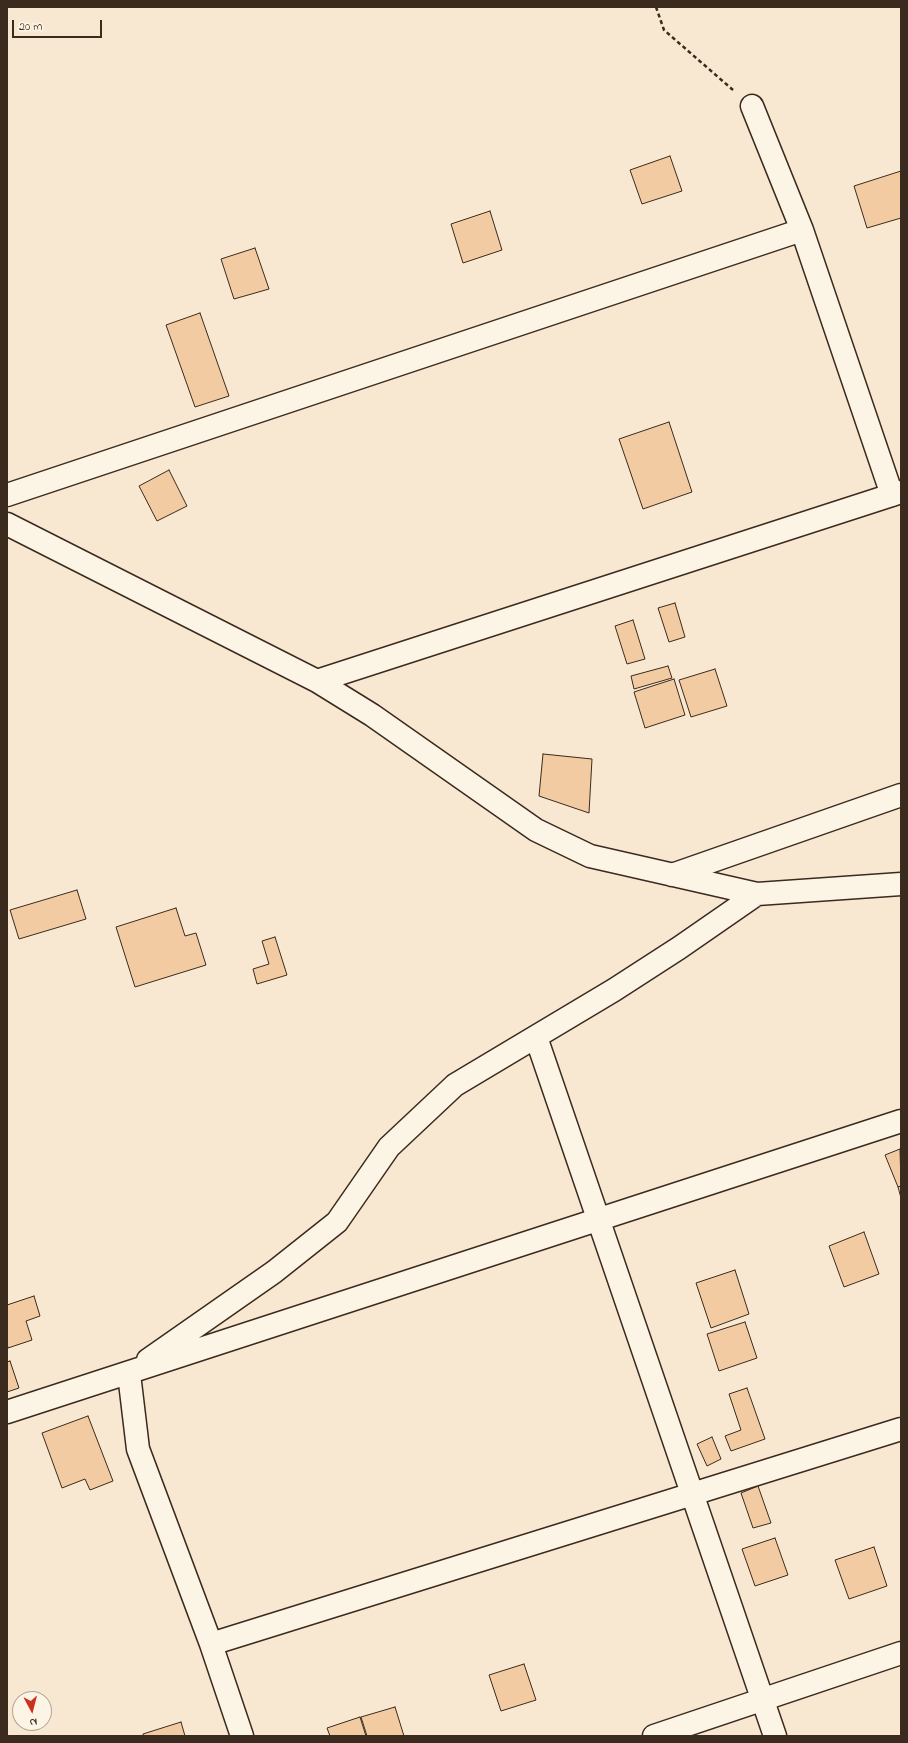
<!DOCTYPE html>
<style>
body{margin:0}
#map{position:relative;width:908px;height:1743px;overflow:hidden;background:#f9e8d1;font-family:"Indie Flower",sans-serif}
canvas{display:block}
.frame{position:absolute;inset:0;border:8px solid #3b2a1e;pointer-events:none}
.north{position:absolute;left:12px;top:1691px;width:40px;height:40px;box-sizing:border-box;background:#fcf5e5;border:1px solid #afa495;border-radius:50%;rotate:173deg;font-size:11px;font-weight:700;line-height:16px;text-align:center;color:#3b2a1e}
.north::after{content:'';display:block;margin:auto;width:14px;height:18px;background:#c8321e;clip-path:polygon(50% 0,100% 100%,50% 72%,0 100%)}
.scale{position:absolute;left:12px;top:20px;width:90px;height:18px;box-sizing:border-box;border:2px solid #3b2a1e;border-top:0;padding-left:5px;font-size:12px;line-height:14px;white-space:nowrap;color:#3b2a1e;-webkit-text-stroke:3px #fcf5e5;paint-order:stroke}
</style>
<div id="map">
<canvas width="908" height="1743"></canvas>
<div class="frame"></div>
<div class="north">N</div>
<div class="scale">20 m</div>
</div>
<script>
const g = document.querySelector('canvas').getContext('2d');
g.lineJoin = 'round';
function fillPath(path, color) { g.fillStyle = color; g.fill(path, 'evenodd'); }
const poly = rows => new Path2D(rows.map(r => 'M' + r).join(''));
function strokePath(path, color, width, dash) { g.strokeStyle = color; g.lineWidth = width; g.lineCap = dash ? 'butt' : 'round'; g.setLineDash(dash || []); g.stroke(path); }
const building = poly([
 [670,156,682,191,642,204,630,170,670,156],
 [901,171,901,218,867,228,854,186,901,171],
 [490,211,502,250,463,263,451,224,490,211],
 [255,248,269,289,234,299,221,259,255,248],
 [200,313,229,396,195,407,166,325,200,313],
 [669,422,692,492,643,509,619,439,669,422],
 [169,470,187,506,157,521,139,486,169,470],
 [675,603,685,637,669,642,658,608,675,603],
 [633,620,645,659,627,664,615,626,633,620],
 [668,666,672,678,634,689,631,676,668,666],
 [715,669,727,706,691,717,679,680,715,669],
 [674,679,685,715,645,728,634,692,674,679],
 [543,754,592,759,589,813,539,796,543,754],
 [77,890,86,919,19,939,10,910,77,890],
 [176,908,185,936,196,933,206,965,135,987,116,927,176,908],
 [275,937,287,975,257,984,253,969,269,964,262,941,275,937],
 [900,1149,901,1186,898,1187,885,1155,900,1149],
 [901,1186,901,1198,898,1187,901,1186],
 [864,1232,879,1274,844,1287,829,1246,864,1232],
 [735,1270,749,1314,711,1328,696,1283,735,1270],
 [34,1296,40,1316,26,1321,32,1340,8,1348,7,1343,7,1305,34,1296],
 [745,1322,757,1358,719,1371,707,1334,745,1322],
 [10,1361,19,1388,7,1392,7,1362,10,1361],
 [747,1388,765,1439,731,1451,725,1436,741,1430,729,1394,747,1388],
 [88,1416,113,1481,90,1490,85,1479,62,1488,42,1433,88,1416],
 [712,1437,721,1459,707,1466,697,1444,712,1437],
 [758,1486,771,1523,753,1528,741,1493,758,1486],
 [775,1538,788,1575,755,1586,742,1549,775,1538],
 [874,1547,887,1586,849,1599,835,1560,874,1547],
 [524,1664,536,1700,501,1711,489,1675,524,1664],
 [395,1707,404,1736,367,1736,361,1717,395,1707],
 [360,1717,366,1736,330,1736,327,1728,360,1717],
 [181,1722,185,1736,143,1736,143,1734,181,1722]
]);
const path = poly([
 [656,7,664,30,733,90]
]);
const street = poly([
 [752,106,802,230,892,495],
 [7,495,802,230],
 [7,524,317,681,372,715,536,830,590,856,757,894,901,884],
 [317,681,901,492],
 [672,875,901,795],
 [536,1037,775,1736],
 [148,1360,274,1272,337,1222,389,1147,455,1085,614,990,679,948,757,894],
 [129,1374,138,1449,211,1644,242,1736],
 [7,1412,901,1121],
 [211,1644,901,1429],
 [654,1736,901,1653]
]);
fillPath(building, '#f2cba2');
strokePath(building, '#3b2a1e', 1);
strokePath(street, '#3b2a1e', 25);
strokePath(path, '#3b2a1e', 2.5, [4, 3]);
strokePath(street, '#fcf5e5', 22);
</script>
